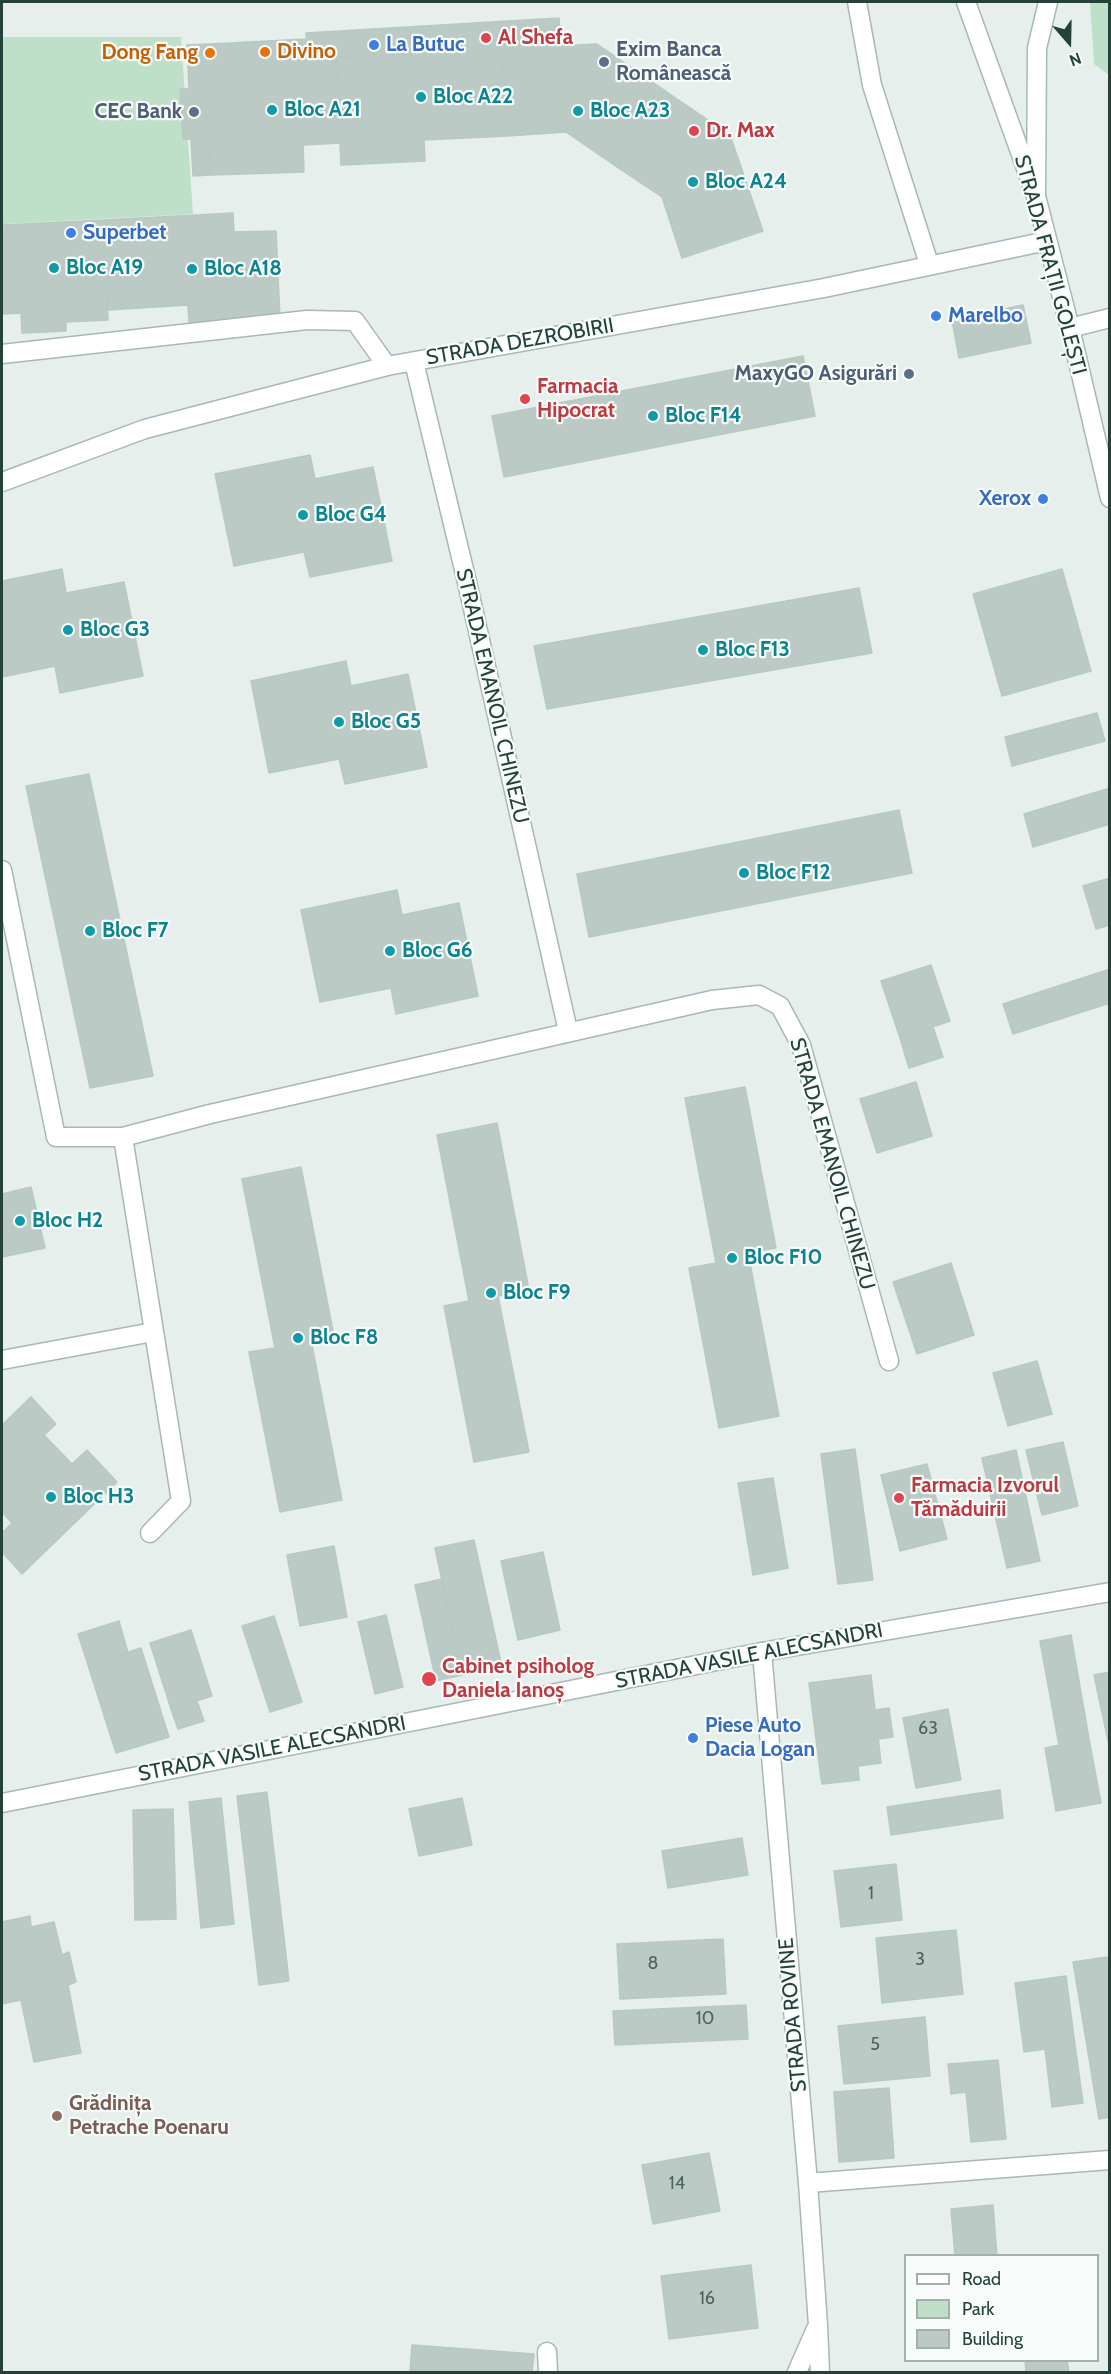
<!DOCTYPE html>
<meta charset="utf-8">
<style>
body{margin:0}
#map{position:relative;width:1111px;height:2374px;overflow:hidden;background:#e6efeb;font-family:Cabin,sans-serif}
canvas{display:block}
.frame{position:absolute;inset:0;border:3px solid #24423a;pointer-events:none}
.legend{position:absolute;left:904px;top:2254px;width:195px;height:108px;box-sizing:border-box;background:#f7fbf9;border:2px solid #a3b1ad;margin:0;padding:8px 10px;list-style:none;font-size:18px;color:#24423a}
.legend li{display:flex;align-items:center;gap:12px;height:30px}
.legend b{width:30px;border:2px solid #a3b1ad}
.north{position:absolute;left:1039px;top:12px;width:60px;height:60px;-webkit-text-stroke:4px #f7fbf9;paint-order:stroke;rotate:160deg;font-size:16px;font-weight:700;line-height:24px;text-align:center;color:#24423a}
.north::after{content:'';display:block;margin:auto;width:21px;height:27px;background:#24423a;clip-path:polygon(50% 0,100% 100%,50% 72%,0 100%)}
</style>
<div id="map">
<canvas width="1111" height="2374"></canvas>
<div class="frame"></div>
<ul class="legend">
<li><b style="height:8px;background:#fff"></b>Road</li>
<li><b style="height:16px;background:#bfe0c8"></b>Park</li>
<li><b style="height:16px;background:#bbcac4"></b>Building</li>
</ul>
<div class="north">N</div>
</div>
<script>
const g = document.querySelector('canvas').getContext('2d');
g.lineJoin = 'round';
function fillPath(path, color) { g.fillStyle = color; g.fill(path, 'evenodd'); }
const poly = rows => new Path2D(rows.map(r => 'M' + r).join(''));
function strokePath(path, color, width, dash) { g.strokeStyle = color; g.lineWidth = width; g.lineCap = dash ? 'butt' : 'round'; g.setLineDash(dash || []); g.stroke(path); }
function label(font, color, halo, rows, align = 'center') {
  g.font = font + ' Cabin,sans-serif'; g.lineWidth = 4.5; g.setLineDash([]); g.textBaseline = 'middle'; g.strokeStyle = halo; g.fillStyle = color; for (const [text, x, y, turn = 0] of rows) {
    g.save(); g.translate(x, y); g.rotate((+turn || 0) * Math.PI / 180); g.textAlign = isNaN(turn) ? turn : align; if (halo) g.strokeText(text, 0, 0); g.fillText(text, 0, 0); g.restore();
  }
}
const green = poly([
 [1090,2,1109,2,1109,75,1094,64],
 [2,37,181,37,193,214,2,224]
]);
const building = poly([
 [559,18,561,46,308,59,306,33,559,18],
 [306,39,308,59,254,62,255,74,232,75,230,43,306,39],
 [230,43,232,75,205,77,210,175,193,176,191,139,183,139,180,89,189,89,187,45,230,43],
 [597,44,664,90,617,167,566,132,507,136,502,49,597,44],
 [502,49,507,136,424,140,425,161,341,165,336,58,502,49],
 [336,58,340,143,303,145,304,172,210,175,205,77,255,74,254,62,336,58],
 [664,90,730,135,763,231,682,258,662,197,617,167,664,90],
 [233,213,234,232,276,231,280,319,189,323,188,305,108,310,103,220,233,213],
 [103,220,108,320,66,322,66,331,22,333,21,313,2,314,2,225,103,220],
 [1023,305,1031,343,959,358,952,320,1023,305],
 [803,356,815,416,504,477,492,416,803,356],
 [310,455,315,479,373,467,392,561,310,577,304,552,234,566,215,474,310,455],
 [62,569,66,593,124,582,143,676,60,693,55,666,2,677,2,581,62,569],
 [1062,569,1091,671,1002,696,973,594,1062,569],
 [859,588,872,653,547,709,534,646,859,588],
 [346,661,351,686,408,674,427,767,345,784,339,759,269,773,251,681,346,661],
 [1097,713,1105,741,1012,766,1005,737,1097,713],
 [89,774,153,1076,90,1088,26,786,89,774],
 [1110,788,1110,824,1033,847,1024,814,1110,788],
 [899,810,912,873,589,937,577,874,899,810],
 [1110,878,1110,925,1096,929,1083,886,1110,878],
 [397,890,402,915,459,903,478,996,396,1014,391,988,320,1002,301,910,397,890],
 [931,965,950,1021,900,1038,881,981,931,965],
 [1110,969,1110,1003,1013,1034,1003,1004,1110,969],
 [933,1027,943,1057,909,1068,900,1038,933,1027],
 [916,1082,932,1136,877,1153,860,1099,916,1082],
 [745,1087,776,1248,748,1253,779,1416,719,1428,689,1268,716,1263,685,1098,745,1087],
 [497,1123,529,1290,498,1296,529,1452,474,1462,444,1306,469,1301,437,1135,497,1123],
 [301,1167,334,1336,311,1340,342,1500,280,1512,249,1352,275,1348,242,1179,301,1167],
 [31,1187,45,1248,2,1257,2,1194,31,1187],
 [951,1263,974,1335,917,1354,893,1282,951,1263],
 [1037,1361,1052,1414,1008,1426,993,1373,1037,1361],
 [31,1397,56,1424,44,1435,72,1464,87,1450,117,1482,22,1574,2,1552,2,1533,12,1523,2,1512,2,1425,31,1397],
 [1063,1442,1078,1506,1042,1515,1026,1450,1063,1442],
 [855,1449,873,1580,838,1584,821,1454,855,1449],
 [1016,1450,1040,1561,1007,1568,982,1458,1016,1450],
 [927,1464,947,1539,900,1551,881,1475,927,1464],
 [773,1478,788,1568,753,1575,738,1483,773,1478],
 [474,1540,502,1667,462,1675,435,1548,474,1540],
 [334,1546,347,1617,300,1626,287,1555,334,1546],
 [543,1552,560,1630,518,1640,501,1561,543,1552],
 [442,1579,462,1675,436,1681,415,1585,442,1579],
 [386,1615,403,1687,375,1694,358,1622,386,1615],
 [274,1616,302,1702,270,1712,242,1626,274,1616],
 [119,1621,128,1653,88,1665,78,1634,119,1621],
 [191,1630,212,1696,171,1709,150,1643,191,1630],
 [1071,1635,1089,1739,1059,1745,1040,1641,1071,1635],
 [141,1648,169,1737,116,1753,88,1665,141,1648],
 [1110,1672,1110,1750,1094,1675,1110,1672],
 [871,1675,881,1763,820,1771,809,1683,871,1675],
 [197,1701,204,1721,178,1729,171,1709,197,1701],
 [889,1708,893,1737,879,1739,875,1710,889,1708],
 [948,1709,961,1780,916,1788,903,1718,948,1709],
 [1089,1739,1101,1803,1056,1811,1045,1748,1089,1739],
 [858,1766,859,1780,822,1784,820,1771,858,1766],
 [1000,1790,1003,1818,891,1835,887,1807,1000,1790],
 [267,1792,289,1981,259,1985,237,1796,267,1792],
 [221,1798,234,1924,201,1928,189,1802,221,1798],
 [462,1798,472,1845,419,1856,409,1809,462,1798],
 [173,1809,176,1919,135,1920,133,1810,173,1809],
 [742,1838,748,1875,668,1888,662,1851,742,1838],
 [896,1864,902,1920,841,1927,834,1871,896,1864],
 [30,1916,31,1927,54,1922,62,1955,69,1952,76,1982,68,1985,81,2053,34,2062,21,2000,2,2004,2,1922,30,1916],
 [956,1930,963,1994,882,2003,876,1938,956,1930],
 [723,1939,726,1994,620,1999,617,1944,723,1939],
 [1107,1957,1110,1972,1110,2117,1099,2119,1073,1962,1107,1957],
 [1066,1976,1075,2045,1024,2052,1015,1983,1066,1976],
 [746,2005,748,2039,615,2045,613,2011,746,2005],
 [925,2017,930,2076,844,2084,838,2026,925,2017],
 [1075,2045,1083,2103,1052,2107,1045,2049,1075,2045],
 [998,2060,1006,2139,971,2142,963,2063,998,2060],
 [963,2063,966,2092,951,2094,948,2064,963,2063],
 [889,2088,894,2158,839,2162,834,2092,889,2088],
 [709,2153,720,2211,653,2224,642,2165,709,2153],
 [993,2205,997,2256,955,2256,951,2209,993,2205],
 [751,2265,758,2328,669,2339,661,2276,751,2265],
 [412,2345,534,2354,532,2372,410,2372,412,2345],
 [1025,2360,1067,2360,1069,2372,1026,2372,1025,2360]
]);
const service = poly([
 [857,2,872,85,929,264],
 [1070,328,1110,318],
 [547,2352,548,2372]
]);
const minor = poly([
 [2,354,307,320,355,321,387,366],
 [414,362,467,582,568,1031],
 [2,870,56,1137,123,1137],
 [2,1360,153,1332],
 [150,1533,181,1501,123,1137,210,1114,712,1000,759,995,780,1006,801,1045,889,1361],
 [762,1652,808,2183,818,2325,820,2372],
 [808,2183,1110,2160],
 [797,2372,816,2329]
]);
const tertiary = poly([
 [966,2,1036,196,1070,328,1110,498],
 [2,482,145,429,387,366,824,288,1047,241],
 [2,1803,762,1652,1110,1592]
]);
const secondary = poly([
 [1036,196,1037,48,1048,2]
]);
const markers = [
 [486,38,6,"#e0444e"],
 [374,45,6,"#3f7fe0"],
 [265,52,6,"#e8710a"],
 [210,53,6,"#e8710a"],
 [604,62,6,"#5c6f8a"],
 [421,97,6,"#0f9aa8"],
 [272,110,6,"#0f9aa8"],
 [578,111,6,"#0f9aa8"],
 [194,112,6,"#5c6f8a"],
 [694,131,6,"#e0444e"],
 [693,182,6,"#0f9aa8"],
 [71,233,6,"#3f7fe0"],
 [54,268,6,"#0f9aa8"],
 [192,269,6,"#0f9aa8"],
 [936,316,6,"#3f7fe0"],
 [909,374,6,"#5c6f8a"],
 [525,399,6,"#e0444e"],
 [653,416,6,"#0f9aa8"],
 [1043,499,6,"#3f7fe0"],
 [303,515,6,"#0f9aa8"],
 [68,630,6,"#0f9aa8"],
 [703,650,6,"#0f9aa8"],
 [339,722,6,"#0f9aa8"],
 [744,873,6,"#0f9aa8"],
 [90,931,6,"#0f9aa8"],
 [390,951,6,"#0f9aa8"],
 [20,1221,6,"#0f9aa8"],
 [732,1258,6,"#0f9aa8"],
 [491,1293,6,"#0f9aa8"],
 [298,1338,6,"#0f9aa8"],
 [51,1497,6,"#0f9aa8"],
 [899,1498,6,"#e0444e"],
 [429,1679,8,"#e0444e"],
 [693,1738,6,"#3f7fe0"],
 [57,2116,6,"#8d6e63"]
];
const numberNames = [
 ["63",928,1729],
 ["1",871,1894],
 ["3",920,1960],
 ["8",653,1964],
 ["10",705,2019],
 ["5",875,2045],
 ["14",677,2184],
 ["16",707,2299]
];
const healthNames = [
 ["Al Shefa",498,38],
 ["Dr. Max",706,131],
 ["Farmacia",537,387],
 ["Hipocrat",537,411],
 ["Farmacia Izvorul",911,1486],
 ["Tămăduirii",911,1510],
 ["Cabinet psiholog",442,1667],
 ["Daniela Ianoș",442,1691]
];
const shopNames = [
 ["La Butuc",386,45],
 ["Superbet",83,233],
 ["Marelbo",948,316],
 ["Xerox",1031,499,"right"],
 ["Piese Auto",705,1726],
 ["Dacia Logan",705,1750]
];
const serviceNames = [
 ["Exim Banca",616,50,"left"],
 ["Românească",616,74,"left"],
 ["CEC Bank",182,112],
 ["MaxyGO Asigurări",897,374]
];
const foodNames = [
 ["Divino",277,52],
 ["Dong Fang",198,53,"right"]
];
const cultureNames = [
 ["Bloc A22",433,97],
 ["Bloc A21",284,110],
 ["Bloc A23",590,111],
 ["Bloc A24",705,182],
 ["Bloc A19",66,268],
 ["Bloc A18",204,269],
 ["Bloc F14",665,416],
 ["Bloc G4",315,515],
 ["Bloc G3",80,630],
 ["Bloc F13",715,650],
 ["Bloc G5",351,722],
 ["Bloc F12",756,873],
 ["Bloc F7",102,931],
 ["Bloc G6",402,951],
 ["Bloc H2",32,1221],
 ["Bloc F10",744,1258],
 ["Bloc F9",503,1293],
 ["Bloc F8",310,1338],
 ["Bloc H3",63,1497]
];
const streetNames = [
 ["STRADA FRAȚII GOLEȘTI",1050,265,75],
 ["STRADA DEZROBIRII",520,342,-10],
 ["STRADA EMANOIL CHINEZU",492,696,77],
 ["STRADA EMANOIL CHINEZU",832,1164,74],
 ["STRADA VASILE ALECSANDRI",749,1656,-11],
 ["STRADA VASILE ALECSANDRI",272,1749,-11],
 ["STRADA ROVINE",793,2015,-95]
];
const educationNames = [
 ["Grădinița",69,2104],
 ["Petrache Poenaru",69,2128]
];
fillPath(green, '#bfe0c8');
fillPath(building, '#bbcac4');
strokePath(building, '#b8c9c2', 1.5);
strokePath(service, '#a8b8b2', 21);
strokePath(minor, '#a8b8b2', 21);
strokePath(tertiary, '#a8b8b2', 21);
strokePath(secondary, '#a4bbb3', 21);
strokePath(service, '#fff', 18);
strokePath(minor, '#fff', 18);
strokePath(tertiary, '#fff', 18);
strokePath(secondary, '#fff', 18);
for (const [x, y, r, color] of markers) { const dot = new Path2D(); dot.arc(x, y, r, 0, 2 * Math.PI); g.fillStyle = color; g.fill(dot); strokePath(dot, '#f7fbf9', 2); }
label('18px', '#4a645c', null, numberNames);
label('bold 21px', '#be3a42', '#f7fbf9', healthNames, 'left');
label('bold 21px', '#366cbe', '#f7fbf9', shopNames, 'left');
label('bold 21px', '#4e5e75', '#f7fbf9', serviceNames, 'right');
label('bold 21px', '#c56008', '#f7fbf9', foodNames, 'left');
label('bold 21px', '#0d838f', '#f7fbf9', cultureNames, 'left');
label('21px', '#24423a', '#f7fbf9', streetNames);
label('bold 21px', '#785e54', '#f7fbf9', educationNames, 'left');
</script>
